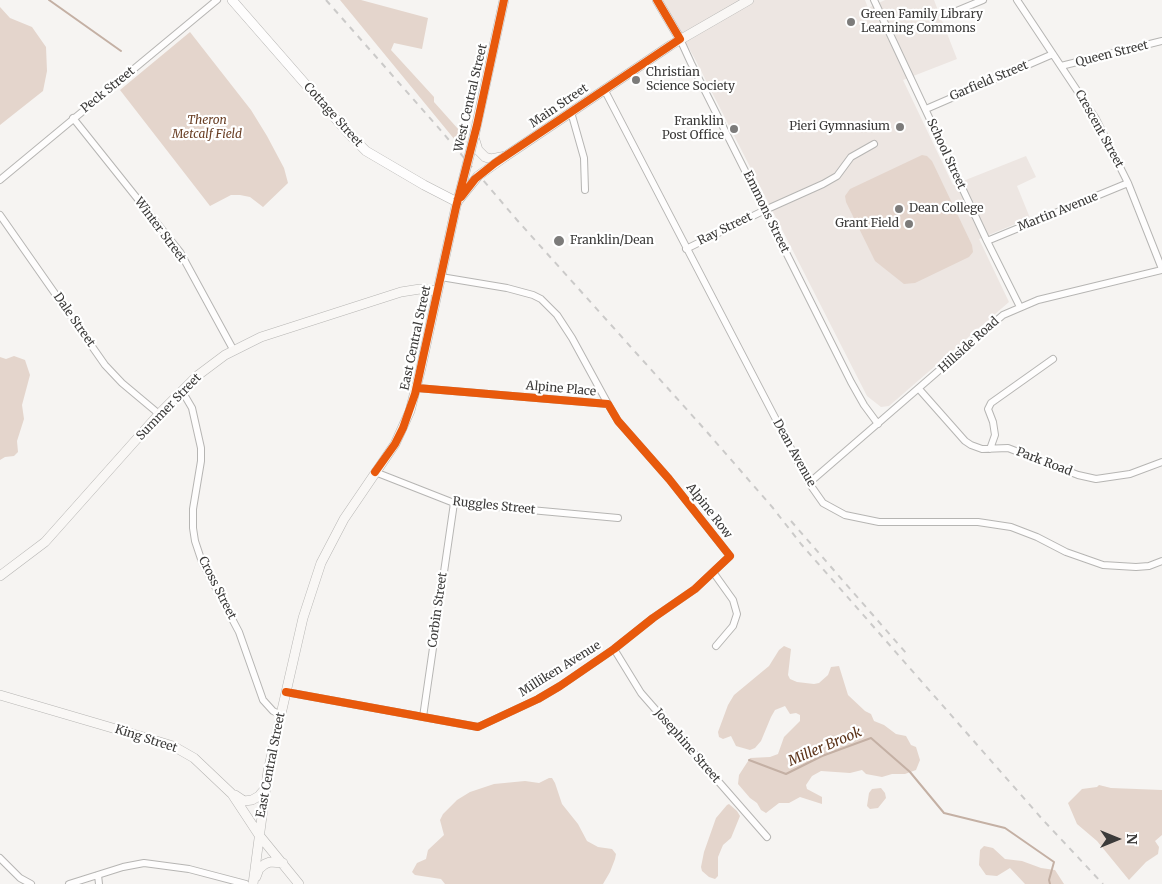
<!DOCTYPE html>
<style>
body{margin:0}
#map{position:relative;width:1162px;height:884px;overflow:hidden;background:#f6f4f2;font-family:Merriweather,serif}
canvas{display:block}
.north{position:absolute;left:1092px;top:814px;width:50px;height:50px;-webkit-text-stroke:4px #fff;paint-order:stroke;rotate:90deg;font-size:14px;font-weight:700;line-height:20px;text-align:center;color:#3b3a39}
.north::after{content:'';display:block;margin:auto;width:18px;height:22px;background:#3b3a39;clip-path:polygon(50% 0,100% 100%,50% 72%,0 100%)}
</style>
<div id="map">
<canvas width="1162" height="884"></canvas>
<div class="north">N</div>
</div>
<script>
const g = document.querySelector('canvas').getContext('2d');
g.lineJoin = 'round';
function fillPath(path, color) { g.fillStyle = color; g.fill(path, 'evenodd'); }
const poly = rows => new Path2D(rows.map(r => 'M' + r).join(''));
function strokePath(path, color, width, dash) { g.strokeStyle = color; g.lineWidth = width; g.lineCap = dash ? 'butt' : 'round'; g.setLineDash(dash || []); g.stroke(path); }
function label(font, color, halo, rows, align = 'center') {
  g.font = font + ' Merriweather,serif'; g.lineWidth = 4.5; g.setLineDash([]); g.textBaseline = 'middle'; g.strokeStyle = halo; g.fillStyle = color; for (const [text, x, y, turn = 0] of rows) {
    g.save(); g.translate(x, y); g.rotate((+turn || 0) * Math.PI / 180); g.textAlign = isNaN(turn) ? turn : align; if (halo) g.strokeText(text, 0, 0); g.fillText(text, 0, 0); g.restore();
  }
}
const built = poly([
 [662,0,865,0,868,8,885,0,934,0,957,59,903,80,953,185,1026,156,1036,177,1017,186,1030,218,979,239,1009,302,889,406,881,407,867,396,695,59]
]);
const green = poly([
 [340,0,361,0,428,18,422,49,394,43,391,50,434,97,434,102,467,139,464,151],
 [0,7,10,18,32,27,46,47,47,71,43,91,0,125],
 [190,32,251,110,267,136,284,168,288,183,263,207,250,197,240,195,231,195,210,206,120,90],
 [922,155,927,156,932,161,972,245,973,252,969,257,915,283,904,284,875,261,846,202,845,196,850,189],
 [14,356,25,360,30,375,22,405,24,419,17,441,18,452,14,456,5,457,0,460,0,357,6,359],
 [784,646,791,649,788,675,790,679,797,682,814,684,819,683,828,675,831,667,839,666,848,695,865,711,871,714,874,721,884,725,896,734,906,736,911,745,916,747,920,760,916,770,905,774,892,774,882,777,866,774,862,770,850,773,821,771,812,776,806,785,807,789,822,797,822,804,800,797,789,803,779,803,766,813,761,810,757,803,750,798,738,784,739,775,750,758,770,757,778,754,784,737,800,721,800,715,796,713,790,714,785,706,775,710,771,717,761,741,755,748,750,750,736,746,731,736,723,739,719,737,718,732,728,705,734,695,769,666,779,650],
 [549,778,552,778,555,783,562,804,578,824,587,841,598,847,612,849,616,854,615,859,610,872,603,884,445,884,441,879,415,875,412,872,417,863,426,859,428,850,444,835,440,820,443,814,457,800,470,792,494,784,525,781,539,783],
 [1099,785,1111,788,1162,790,1162,835,1155,841,1159,847,1158,854,1146,862,1129,880,1097,841,1077,824,1068,803,1082,789,1097,787],
 [881,788,885,793,886,798,878,808,870,809,867,806,869,793,872,789],
 [729,804,737,811,740,816,731,838,723,845,718,857,718,876,715,879,709,877,702,871,701,867,704,852,716,818,727,805],
 [984,846,993,848,1005,859,1022,861,1041,868,1055,870,1064,884,1025,884,1010,868,997,876,986,875,979,865,980,850]
]);
const stream = poly([
 [49,0,121,51],
 [749,760,786,774,822,756,871,738,910,772,944,813,1005,828,1054,862,1049,880,1050,884]
]);
const minor = poly([
 [874,0,987,241,1020,307],
 [1017,0,1096,119,1128,183,1162,269],
 [947,15,983,0],
 [680,39,691,63,851,382,864,405,878,424],
 [1061,66,1162,41],
 [604,89,809,483,823,503,845,515,879,522,978,522,1011,527,1037,537,1066,552,1103,565,1136,567,1149,566,1162,561],
 [926,109,1053,54],
 [571,112,584,158,585,190],
 [73,118,180,252,234,351],
 [0,180,217,0],
 [0,215,105,365,122,383,159,414],
 [987,241,1128,183],
 [686,249,765,210,823,184,837,176,851,157,874,144],
 [441,277,507,288,533,295,541,299,557,315,572,338,608,404],
 [919,389,965,441,971,445,982,449,1008,448,1078,475,1096,479,1130,474,1162,462],
 [182,391,192,408,201,448,201,461,193,509,193,528,195,541,202,562,239,632,263,700,273,711,281,715],
 [990,449,995,435,993,422,988,409,991,403,1053,359],
 [375,472,454,503,618,518],
 [809,483,1003,315,1038,300,1162,270],
 [713,572,733,600,737,614,733,626,716,646],
 [614,649,641,693,767,837],
 [286,692,478,727,538,699,560,686,614,649,653,618,695,589,730,556,669,479,618,421,608,404,417,388],
 [423,717,454,503],
 [0,858,20,878,31,884],
 [98,875,99,884],
 [69,884,123,867,144,863,189,869,246,884]
]);
const tertiary = poly([
 [232,0,349,134,366,151,424,185,457,202]
]);
const secondary = poly([
 [504,0,474,137,478,150,485,157,491,159,506,156,671,45,749,0],
 [657,0,680,39],
 [0,576,45,542,159,414,197,376,225,355,261,337,401,292,420,289,437,291],
 [0,695,150,739,173,746,194,758,232,794,259,835,299,884],
 [235,795,244,801,252,800,259,796,264,790],
 [256,877,259,869,265,864,270,862,283,863],
 [253,884,268,771,303,618,321,563,344,519,395,444,410,411,421,368,457,202]
]);
const rail = poly([
 [326,0,437,126,517,220,707,432,773,508,801,544,1043,820,1103,884],
 [791,521,906,653]
]);
const secondaryBridge = poly([
 [459,196,474,137],
 [457,202,478,176,506,156]
]);
const cycleway = poly([
 [461,197,475,179,495,163,680,39,657,0],
 [375,472,395,444,403,428,415,394,456,207,477,125,504,0],
 [286,692,478,727,538,699,560,686,614,649,653,618,695,589,730,556,669,479,618,421,608,404,417,388]
]);
const markers = [
 [851,22,5,"#7c7b7a"],
 [636,80,5,"#7c7b7a"],
 [900,127,5,"#7c7b7a"],
 [734,129,5,"#7c7b7a"],
 [899,209,5,"#7c7b7a"],
 [909,224,5,"#7c7b7a"],
 [559,241,6,"#7c7b7a"]
];
const poiNames = [
 ["Green Family Library",861,15],
 ["Learning Commons",861,29],
 ["Christian",646,73],
 ["Science Society",646,87],
 ["Franklin",724,122,"right"],
 ["Post Office",724,136,"right"],
 ["Pieri Gymnasium",890,127,"right"],
 ["Dean College",909,209],
 ["Grant Field",899,224,"right"],
 ["Franklin/Dean",570,241]
];
const streetNames = [
 ["Queen Street",1112,54,-14],
 ["Garfield Street",989,81,-23],
 ["Peck Street",108,90,-39],
 ["West Central Street",471,98,-77],
 ["Main Street",559,106,-34],
 ["Cottage Street",333,115,48],
 ["Crescent Street",1099,129,61],
 ["School Street",946,154,65],
 ["Emmons Street",766,212,64],
 ["Martin Avenue",1058,212,-22],
 ["Ray Street",725,229,-26],
 ["Winter Street",160,230,53],
 ["Dale Street",74,320,55],
 ["East Central Street",416,338,-78],
 ["Hillside Road",969,345,-42],
 ["Alpine Place",561,389,5],
 ["Summer Street",169,407,-46],
 ["Dean Avenue",794,453,61],
 ["Park Road",1044,462,21],
 ["Ruggles Street",494,506,6],
 ["Alpine Row",709,511,52],
 ["Cross Street",217,588,63],
 ["Corbin Street",438,610,-82],
 ["Milliken Avenue",560,669,-32],
 ["King Street",146,739,18],
 ["Josephine Street",687,746,49],
 ["East Central Street",271,765,-79]
];
const parkNames = [
 ["Theron",207,121],
 ["Metcalf Field",207,135]
];
const waterNames = [
 ["Miller Brook",825,747,-23]
];
fillPath(built, '#ede6e2');
fillPath(green, '#e4d5cc');
strokePath(stream, '#c4b0a4', 2);
strokePath(minor, '#b6b5b3', 8);
strokePath(tertiary, '#b6b5b3', 10);
strokePath(secondary, '#b6b5b3', 10);
strokePath(minor, '#fefdfd', 6);
strokePath(tertiary, '#fefdfd', 9);
strokePath(secondary, '#f9f7f5', 9);
strokePath(rail, '#cbcac9', 2, [6, 6]);
strokePath(secondaryBridge, '#b6b5b3', 10, []);
strokePath(secondaryBridge, '#f9f7f5', 9);
strokePath(cycleway, '#e8590c', 8);
for (const [x, y, r, color] of markers) { const dot = new Path2D(); dot.arc(x, y, r, 0, 2 * Math.PI); g.fillStyle = color; g.fill(dot); strokePath(dot, '#fff', 2); }
label('12px', '#3b3a39', '#fff', poiNames, 'left');
label('12px', '#3b3a39', '#fff', streetNames);
label('italic 12px', '#6a3f25', '#fff', parkNames);
label('italic 14px', '#5b3218', '#fff', waterNames);
</script>
